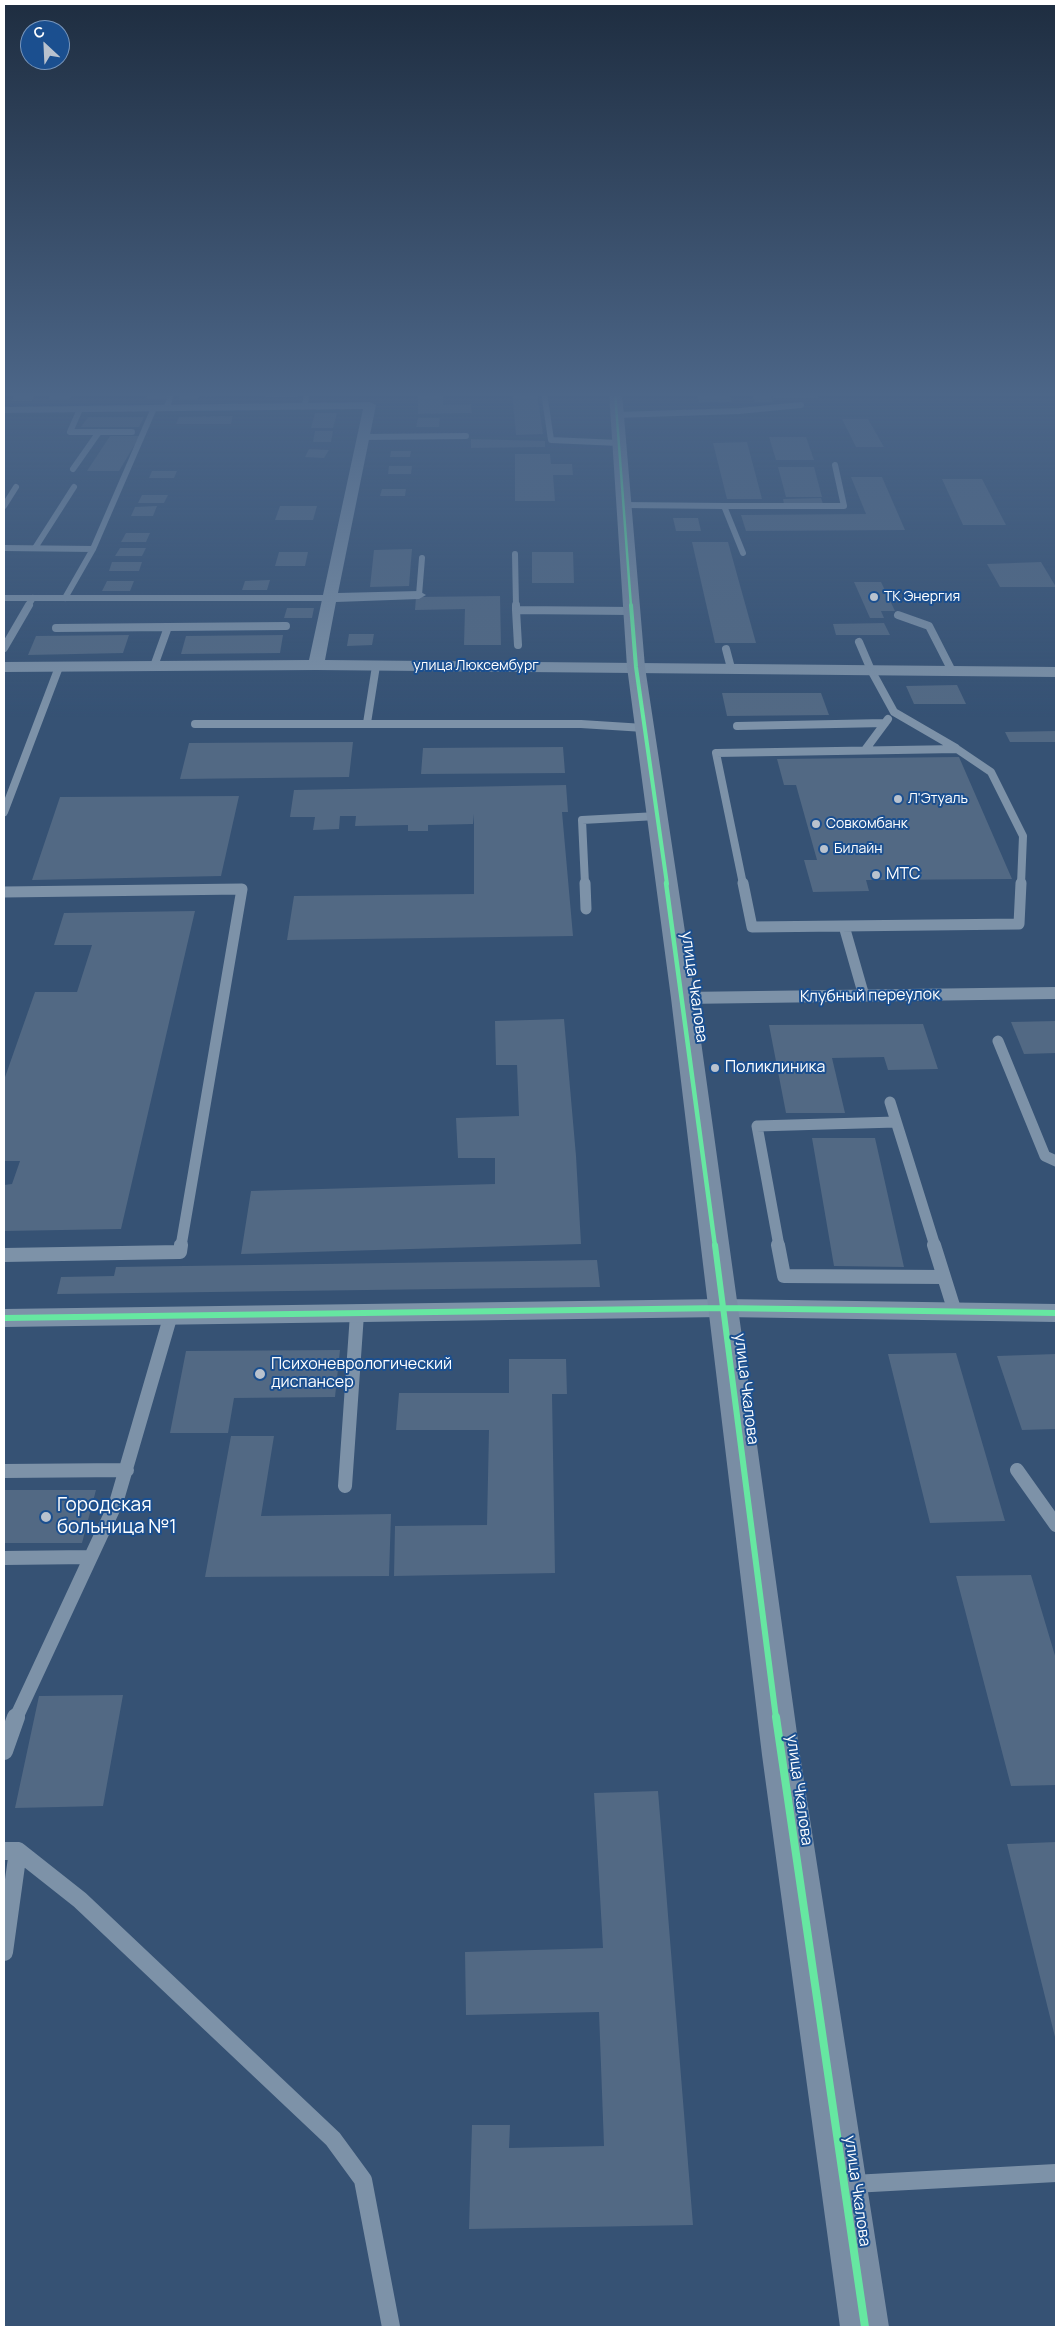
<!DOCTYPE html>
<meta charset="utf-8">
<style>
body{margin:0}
#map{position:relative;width:1060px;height:2331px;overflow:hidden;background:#365274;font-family:Manrope,sans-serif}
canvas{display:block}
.frame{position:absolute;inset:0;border:5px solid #fff;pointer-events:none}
.north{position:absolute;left:20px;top:20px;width:50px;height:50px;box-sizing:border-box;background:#1b4f8f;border:1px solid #7695bc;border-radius:50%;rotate:335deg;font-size:14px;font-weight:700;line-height:20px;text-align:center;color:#fff}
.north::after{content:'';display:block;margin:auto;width:18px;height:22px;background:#b9c2ce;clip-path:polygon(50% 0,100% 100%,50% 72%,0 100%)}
</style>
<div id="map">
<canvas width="1060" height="2331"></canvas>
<div class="frame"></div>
<div class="north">С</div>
</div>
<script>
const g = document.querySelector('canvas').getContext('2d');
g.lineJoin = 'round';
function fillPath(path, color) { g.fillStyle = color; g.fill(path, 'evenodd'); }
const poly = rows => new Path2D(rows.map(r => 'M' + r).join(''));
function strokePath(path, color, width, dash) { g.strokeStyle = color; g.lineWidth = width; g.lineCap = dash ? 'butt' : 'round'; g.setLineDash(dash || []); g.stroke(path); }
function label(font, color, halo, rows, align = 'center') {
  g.font = font + ' Manrope,sans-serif'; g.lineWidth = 4; g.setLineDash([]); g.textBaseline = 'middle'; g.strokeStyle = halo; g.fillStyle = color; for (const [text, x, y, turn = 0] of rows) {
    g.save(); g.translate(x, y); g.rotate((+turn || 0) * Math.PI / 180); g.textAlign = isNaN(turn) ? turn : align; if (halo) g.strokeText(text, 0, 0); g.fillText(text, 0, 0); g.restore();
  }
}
const building = poly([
 [148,392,170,392,167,399,146,399],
 [206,392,228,392,226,396,205,397],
 [254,392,299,392,298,397,265,397,266,395,253,395],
 [418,392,443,392,443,405,471,404,472,413,418,414],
 [512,392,537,392,543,434,516,435],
 [696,392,729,392,732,402,699,403],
 [751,392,769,392,773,402,755,402],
 [770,392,815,392,819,398,773,398],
 [180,393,201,393,198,400,178,400],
 [15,394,35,394,32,401,11,401],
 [72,394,69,400,48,400,50,395],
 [315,413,337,413,333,428,311,428],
 [233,416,231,424,176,424,179,417],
 [88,417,144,417,139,427,81,427],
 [418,418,440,418,439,427,416,427],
 [842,419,868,419,884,447,856,447],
 [315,431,333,431,331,442,313,442],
 [110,436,140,436,119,471,87,471],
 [769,437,806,437,814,460,776,460],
 [471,439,545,441,545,447,471,448],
 [747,442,762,499,727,499,713,443],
 [309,449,329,450,324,458,305,457],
 [391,451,411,451,410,457,390,457],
 [515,454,550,454,551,464,572,464,573,475,553,475,555,501,515,501],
 [389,466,412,466,411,474,388,474],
 [778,467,814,467,822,497,786,497],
 [152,471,177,471,174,478,149,478],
 [851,477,882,477,905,530,746,531,741,515,866,514],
 [942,479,982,479,1006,525,963,525],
 [382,489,406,489,405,496,380,496],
 [142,495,168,495,164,503,138,503],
 [821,498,823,504,784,504,783,499],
 [157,506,153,516,131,516,135,507],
 [280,506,317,506,313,520,275,520],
 [673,518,698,518,701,531,676,531],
 [126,533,150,533,146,542,121,542],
 [692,542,728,542,756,643,715,643],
 [120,548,146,548,142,556,115,556],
 [412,549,409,586,370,587,374,550],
 [279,552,308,552,305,566,275,566],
 [532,552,573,552,574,583,532,583],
 [112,562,142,562,139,571,109,571],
 [1041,562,1056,587,1000,587,987,564],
 [270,580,267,590,242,590,245,581],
 [107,581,134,581,130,591,102,591],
 [854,582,881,582,895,611,881,611,884,618,870,618],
 [500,596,501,645,464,645,465,609,415,610,416,597],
 [287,608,314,608,312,618,284,618],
 [884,623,890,635,836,635,833,624],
 [349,634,374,634,372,645,347,646],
 [129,635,123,653,28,655,36,636],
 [283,635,280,653,181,654,186,636],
 [957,685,966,704,914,704,906,686],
 [722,693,821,693,829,715,727,716],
 [1056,731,1056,742,1010,742,1005,732],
 [353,742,349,777,180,779,189,743],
 [563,747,565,773,421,774,423,748],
 [959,757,1012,879,866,880,869,891,813,892,804,860,817,860,796,785,784,785,777,759],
 [566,785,568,812,562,812,573,936,287,940,294,896,474,894,474,814,473,824,428,825,428,831,408,831,408,825,355,826,356,816,340,816,339,829,313,830,315,817,290,817,294,790],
 [239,796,221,876,32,880,60,797],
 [195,911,121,1229,4,1231,4,1185,12,1184,20,1161,4,1161,4,1080,35,992,77,992,92,945,54,945,64,913],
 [564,1019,576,1156,581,1244,241,1254,251,1191,495,1184,495,1158,458,1158,456,1118,519,1116,517,1065,496,1065,495,1021],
 [1056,1021,1056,1053,1024,1054,1011,1022],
 [923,1024,938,1069,888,1070,884,1057,832,1058,845,1113,786,1113,769,1025],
 [812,1138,875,1138,904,1267,834,1266],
 [597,1260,600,1287,57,1294,61,1277,114,1276,116,1267],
 [340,1350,335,1397,234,1398,228,1433,170,1433,186,1351],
 [956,1353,1005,1521,930,1523,888,1354],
 [1056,1354,1056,1429,1022,1430,997,1356],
 [509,1359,566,1359,567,1394,552,1394,555,1573,394,1576,395,1526,487,1525,489,1430,396,1430,399,1393,509,1393],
 [231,1436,274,1436,261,1516,391,1514,389,1576,205,1577],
 [4,1490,96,1490,82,1543,4,1543],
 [1031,1575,1056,1659,1056,1785,1011,1786,956,1576],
 [123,1695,103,1806,15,1808,39,1696],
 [658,1791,693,2225,469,2229,472,2125,510,2125,509,2148,604,2146,599,2012,466,2015,465,1952,603,1948,594,1793],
 [1056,1842,1056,2041,1007,1844]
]);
const laneFar4 = poly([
 [544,392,551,440,619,443],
 [305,405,307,392],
 [167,407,172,392],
 [80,409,70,432,132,432],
 [617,415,739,411,801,405],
 [363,437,466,436],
 [73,469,99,432],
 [624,505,724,506,743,553],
 [4,506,16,487],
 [724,506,844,506,835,465],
 [4,548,93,549],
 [35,548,74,487],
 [515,554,516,606],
 [419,595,422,558],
 [4,598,329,598],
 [65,598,93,549,154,408],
 [28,606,33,598]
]);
const laneFar3 = poly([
 [516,605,516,610],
 [898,615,929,626,952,671],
 [168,627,286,626],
 [56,628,168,627,154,666],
 [859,642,871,670,894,712,956,748],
 [518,645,516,610,632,611],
 [4,648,29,605],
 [726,649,731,668],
 [367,723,376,666],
 [195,724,581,724,644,728],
 [737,726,885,723],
 [865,750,888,719],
 [4,812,59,667],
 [585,884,582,820,657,816],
 [743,884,716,753,957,749,991,772,1023,836,1021,884]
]);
const laneFar2 = poly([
 [585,883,586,909],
 [743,883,752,927,1019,924,1021,883],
 [4,892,242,889,181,1246],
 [844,926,864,996],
 [998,1041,1045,1156,1056,1161],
 [890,1102,935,1246],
 [779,1246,757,1126,896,1122]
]);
const laneFar1 = poly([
 [778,1245,784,1276,944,1277],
 [934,1245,955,1312],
 [4,1255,180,1252,181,1245],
 [1017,1470,1056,1525],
 [4,1471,127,1470],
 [345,1486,357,1314],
 [4,1558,90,1557],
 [16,1718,116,1503,170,1318]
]);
const lane = poly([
 [4,1751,16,1717],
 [4,1851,18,1851,80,1900,333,2139,363,2180,391,2327],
 [4,1952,18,1851],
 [853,2184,1056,2173]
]);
const street = poly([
 [370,402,376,405,338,593,419,591,426,595,419,599,336,602,325,660,1056,667,1056,677,316,670,4,672,4,662,309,660,363,409,4,413,4,407,370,402],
 [1056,987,1056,999,683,1004,676,1002,672,998,676,994,683,992,1056,987],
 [723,1299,1056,1304,1056,1322,723,1317,4,1327,4,1309,723,1299]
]);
const secondary = poly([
 [609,392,622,392,645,667,695,998,800,1755,889,2327,840,2327,762,1755,671,998,627,667,609,392]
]);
const cyclewayFar4 = poly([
 [615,392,631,606]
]);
const cyclewayFar3 = poly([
 [631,605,636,667,667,884]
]);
const cyclewayFar2 = poly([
 [666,883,715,1246]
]);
const cyclewayFar1 = poly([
 [715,1245,776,1718],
 [4,1318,723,1308,1056,1313]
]);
const cycleway = poly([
 [776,1717,865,2327]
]);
const markers = [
 [874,597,5,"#b9c2ce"],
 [898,799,5,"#b9c2ce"],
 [816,824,5,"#b9c2ce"],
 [824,849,5,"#b9c2ce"],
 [876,875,5,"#b9c2ce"],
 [715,1068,5,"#b9c2ce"],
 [260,1374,6,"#b9c2ce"],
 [46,1517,6,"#b9c2ce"]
];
const farPoinames = [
 ["ТК Энергия",884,597],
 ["Л'Этуаль",908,799],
 ["Совкомбанк",826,824],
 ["Билайн",834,849]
];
const farStreetnames = [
 ["улица Люксембург",476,666]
];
const poiNames = [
 ["МТС",886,875],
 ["Поликлиника",725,1068],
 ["Психоневрологический",271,1365],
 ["диспансер",271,1383]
];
const streetNames = [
 ["улица Чкалова",694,987,82],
 ["Клубный переулок",870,996,-1],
 ["улица Чкалова",746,1389,83],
 ["улица Чкалова",799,1790,82],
 ["улица Чкалова",857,2191,82]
];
const nearPoinames = [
 ["Городская",57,1506],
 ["больница №1",57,1528]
];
fillPath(building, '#526984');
strokePath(laneFar4, '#7d92a8', 6);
strokePath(laneFar3, '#7d92a8', 8);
strokePath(laneFar2, '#7d92a8', 11);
strokePath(laneFar1, '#7d92a8', 14);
strokePath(lane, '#7d92a8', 18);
fillPath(street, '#7d92a8');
fillPath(secondary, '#798da4');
strokePath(cyclewayFar4, '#66e7a1', 2.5);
strokePath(cyclewayFar3, '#66e7a1', 4);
strokePath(cyclewayFar2, '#66e7a1', 4.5);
strokePath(cyclewayFar1, '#66e7a1', 6);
strokePath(cycleway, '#66e7a1', 8);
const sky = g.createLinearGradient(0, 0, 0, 718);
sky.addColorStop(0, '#1e2d40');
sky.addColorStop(0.55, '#4c6688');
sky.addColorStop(1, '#4c668800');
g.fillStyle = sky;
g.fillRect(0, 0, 1060, 718);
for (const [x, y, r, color] of markers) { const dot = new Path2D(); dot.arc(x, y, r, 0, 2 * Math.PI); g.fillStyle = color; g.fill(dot); strokePath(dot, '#1b4f8f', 2); }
label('14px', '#fff', '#1b4f8f', farPoinames, 'left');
label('14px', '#fff', '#1b4f8f', farStreetnames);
label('16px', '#fff', '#1b4f8f', poiNames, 'left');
label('16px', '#fff', '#1b4f8f', streetNames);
label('19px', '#fff', '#1b4f8f', nearPoinames, 'left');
</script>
